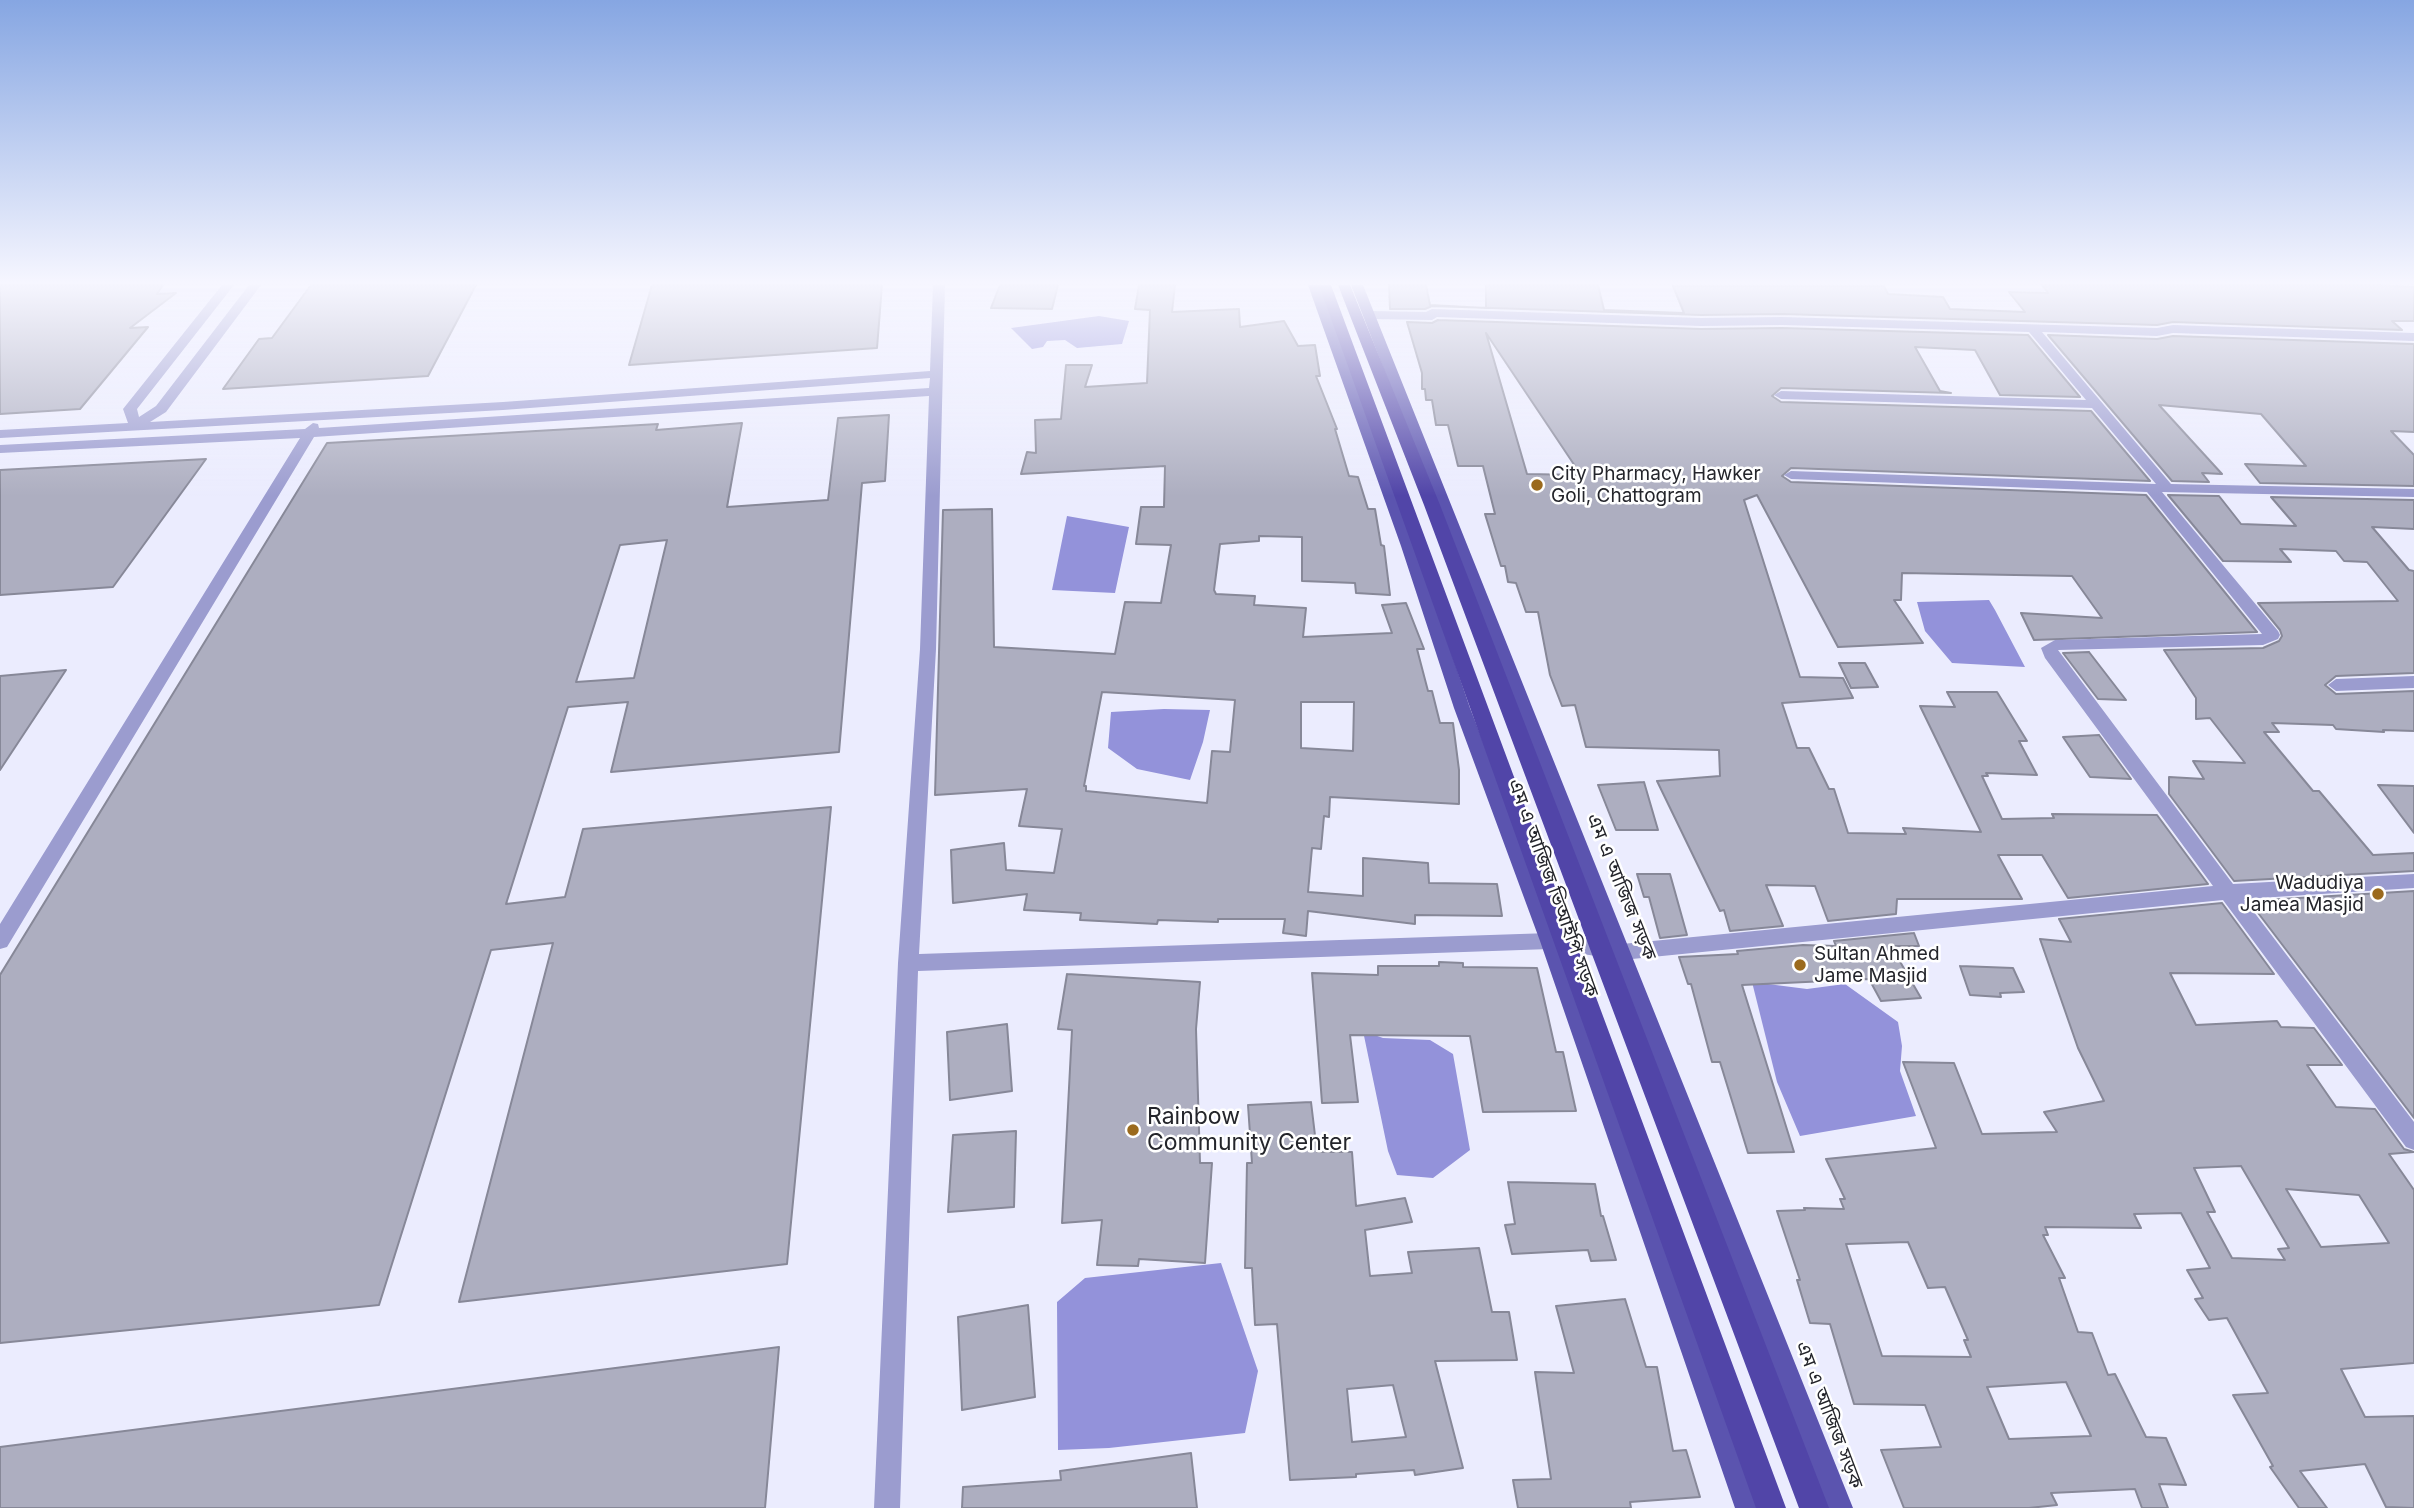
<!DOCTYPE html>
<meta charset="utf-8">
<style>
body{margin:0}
canvas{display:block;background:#ebecfe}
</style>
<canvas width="2414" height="1508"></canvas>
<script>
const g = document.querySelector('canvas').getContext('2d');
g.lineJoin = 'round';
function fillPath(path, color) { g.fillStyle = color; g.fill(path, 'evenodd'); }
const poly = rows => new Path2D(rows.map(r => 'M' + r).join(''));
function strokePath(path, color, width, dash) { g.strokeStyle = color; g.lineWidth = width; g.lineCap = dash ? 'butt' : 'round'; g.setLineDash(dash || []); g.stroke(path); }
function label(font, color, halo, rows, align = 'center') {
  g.font = font + ' Inter,"Noto Sans Bengali",sans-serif'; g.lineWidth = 5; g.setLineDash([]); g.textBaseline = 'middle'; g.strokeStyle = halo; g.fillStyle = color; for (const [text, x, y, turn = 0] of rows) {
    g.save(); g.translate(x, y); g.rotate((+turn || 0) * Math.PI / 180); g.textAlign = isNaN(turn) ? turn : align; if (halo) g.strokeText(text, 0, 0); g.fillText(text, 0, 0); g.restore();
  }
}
const water = poly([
 [1099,316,1129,321,1122,344,1077,348,1065,340,1047,341,1043,347,1032,349,1011,328],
 [1067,516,1129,527,1115,593,1052,590],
 [1989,600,1995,610,2025,667,1952,663,1925,631,1917,602],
 [1164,709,1210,710,1203,742,1190,780,1137,769,1108,748,1111,712],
 [1752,982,1807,989,1845,984,1898,1022,1902,1046,1900,1071,1916,1116,1800,1136,1777,1082],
 [1363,1031,1383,1038,1430,1040,1453,1054,1470,1150,1433,1178,1397,1175,1388,1151],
 [1221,1263,1258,1371,1245,1433,1109,1448,1058,1450,1057,1302,1085,1278]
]);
const building = poly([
 [0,285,163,285,157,294,176,293,130,328,148,327,80,409,0,414,0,285],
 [311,285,476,285,428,376,223,389,259,339,272,338,311,285],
 [652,285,882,285,877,348,629,365,652,285],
 [1000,285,1058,285,1052,309,991,308,1000,285],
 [1139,285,1175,285,1172,312,1239,309,1240,327,1284,321,1298,346,1315,345,1320,376,1316,376,1337,429,1335,429,1349,476,1358,477,1368,509,1375,509,1381,545,1384,546,1390,595,1356,593,1355,583,1302,581,1302,537,1259,536,1259,541,1220,544,1214,590,1216,594,1255,596,1254,605,1306,608,1303,637,1392,633,1382,605,1406,603,1424,649,1417,649,1428,691,1432,691,1440,723,1453,723,1459,770,1459,804,1330,797,1329,817,1324,816,1321,849,1312,848,1308,892,1363,896,1363,858,1428,863,1429,883,1497,884,1502,916,1415,915,1415,924,1308,911,1306,936,1283,933,1285,919,1218,919,1218,922,1158,920,1157,924,1080,920,1081,913,1024,910,1027,894,953,903,951,850,1004,843,1006,870,1054,873,1062,829,1019,826,1027,789,935,795,943,510,992,509,994,647,1115,654,1125,602,1161,603,1171,545,1136,544,1141,507,1164,507,1165,466,1021,474,1027,452,1036,453,1035,420,1061,419,1066,365,1092,365,1085,387,1147,383,1150,310,1135,309,1139,285],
 [1102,692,1235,700,1230,752,1212,751,1207,803,1086,791,1086,786,1084,786,1102,692],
 [1301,702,1354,702,1353,751,1301,748,1301,702],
 [1389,285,1426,285,1430,305,1486,308,1486,285,1598,285,1604,310,1684,313,1673,286,1884,286,1888,294,1943,297,1950,309,2025,312,2009,292,2048,293,2042,285,2377,285,2414,287,2414,321,2392,321,2402,330,2173,322,2157,325,1782,314,1701,315,1432,306,1425,309,1390,309,1389,285],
 [1438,320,1701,329,1782,328,2028,335,2080,397,2000,395,1975,350,1915,347,1940,391,1951,393,1781,388,1772,396,1781,402,2091,411,2150,481,1791,468,1782,476,1791,482,2146,495,2257,632,2034,640,2021,613,2102,618,2072,576,1902,573,1901,600,1894,600,1923,643,1838,647,1757,495,1744,500,1800,677,1843,678,1853,698,1782,703,1797,748,1809,748,1829,789,1834,789,1848,833,1906,834,1903,828,1981,832,1920,706,1955,707,1947,692,1997,692,2027,741,2019,741,2037,775,1986,773,1988,776,1982,776,2002,819,2054,818,2052,814,2157,815,2208,884,2068,898,2042,855,1998,855,2022,899,1897,899,1896,914,1828,921,1815,886,1766,885,1783,926,1730,931,1724,910,1720,911,1657,781,1720,776,1719,750,1586,747,1575,705,1562,706,1550,675,1538,612,1526,612,1516,583,1508,582,1505,566,1501,566,1485,514,1495,514,1483,466,1458,466,1448,425,1436,425,1432,400,1426,400,1425,389,1422,389,1422,373,1407,322,1432,323,1438,320],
 [1486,333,1581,475,1527,474,1486,333],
 [2048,335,2157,339,2173,336,2414,344,2414,432,2391,431,2414,455,2414,486,2260,483,2245,464,2306,466,2261,414,2159,405,2222,474,2202,473,2209,482,2172,481,2048,335],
 [889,415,885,481,862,483,839,752,611,772,628,702,568,707,506,904,565,897,583,829,831,807,787,1264,459,1302,553,943,491,950,379,1305,0,1343,0,975,327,443,658,424,656,430,742,423,727,507,828,500,838,418,889,415],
 [667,540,634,678,576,682,620,545,667,540],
 [206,459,113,587,0,595,0,470,206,459],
 [2168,495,2219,496,2241,524,2296,526,2271,497,2414,500,2414,529,2372,527,2409,570,2414,571,2414,673,2336,676,2325,685,2336,694,2414,691,2414,731,2383,730,2384,732,2336,729,2333,725,2272,723,2279,732,2264,732,2313,791,2319,791,2373,855,2414,853,2414,871,2234,881,2169,794,2169,777,2204,779,2193,761,2245,763,2210,718,2196,719,2196,698,2164,650,2263,648,2279,641,2282,636,2280,630,2258,603,2398,601,2367,562,2344,561,2336,551,2280,549,2291,562,2223,561,2168,495],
 [2089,652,2126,700,2098,699,2063,653,2089,652],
 [1839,663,1865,663,1878,687,1851,688,1839,663],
 [66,670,0,770,0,676,66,670],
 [2099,735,2131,779,2090,777,2063,737,2099,735],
 [1644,782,1658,830,1616,830,1598,785,1644,782],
 [2378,785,2414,786,2414,833,2378,785],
 [1637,874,1670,874,1687,935,1660,938,1649,897,1644,897,1637,874],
 [2414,891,2414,1118,2249,901,2414,891],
 [2222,903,2274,974,2170,973,2196,1025,2277,1021,2281,1027,2314,1028,2342,1065,2307,1065,2336,1107,2375,1109,2404,1149,2414,1152,2389,1154,2414,1190,2414,1363,2341,1369,2365,1417,2414,1416,2414,1508,2386,1507,2365,1464,2300,1471,2327,1508,2299,1508,2270,1467,2273,1466,2233,1395,2268,1393,2227,1318,2209,1320,2195,1299,2203,1298,2187,1270,2210,1268,2181,1213,2134,1214,2141,1228,2045,1227,2048,1235,2043,1235,2065,1278,2059,1278,2078,1332,2092,1333,2108,1375,2115,1374,2146,1437,2166,1438,2186,1485,2159,1484,2168,1508,2142,1508,2135,1489,2051,1493,2057,1505,2029,1508,1904,1508,1881,1450,1941,1447,1925,1405,1854,1404,1830,1324,1810,1323,1797,1280,1800,1280,1777,1211,1805,1210,1804,1208,1844,1209,1840,1199,1845,1199,1826,1159,1936,1148,1903,1062,1954,1063,1982,1134,2057,1132,2044,1112,2104,1101,2078,1048,2040,939,2071,942,2059,919,2222,903],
 [2241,1166,2289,1248,2278,1249,2285,1260,2232,1258,2207,1212,2215,1212,2194,1168,2241,1166],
 [2286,1189,2359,1195,2389,1243,2321,1247,2286,1189],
 [1908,1242,1928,1288,1945,1287,1968,1340,1964,1340,1971,1357,1882,1356,1846,1244,1908,1242],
 [2066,1382,2091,1436,2009,1439,1987,1387,2066,1382],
 [1914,933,1919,946,1891,946,1921,998,1881,1001,1869,979,1742,985,1794,1152,1748,1153,1720,1062,1712,1062,1691,984,1688,984,1679,957,1738,954,1737,951,1803,945,1836,946,1834,941,1914,933],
 [1439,962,1463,963,1463,967,1537,968,1556,1052,1563,1052,1576,1111,1483,1112,1470,1036,1350,1035,1358,1102,1322,1103,1312,973,1378,975,1378,966,1439,966,1439,962],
 [1960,966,2013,968,2024,992,2000,993,2001,997,1970,995,1960,966],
 [1067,974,1200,982,1196,1029,1200,1163,1212,1163,1205,1263,1139,1259,1138,1266,1097,1265,1102,1220,1062,1223,1072,1030,1058,1029,1067,974],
 [1007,1024,1012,1091,950,1100,947,1032,1007,1024],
 [1311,1102,1317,1152,1352,1152,1356,1206,1405,1198,1412,1222,1365,1230,1370,1276,1412,1273,1408,1252,1479,1248,1492,1312,1509,1312,1517,1360,1435,1361,1463,1468,1415,1475,1414,1470,1356,1474,1356,1477,1290,1480,1277,1324,1255,1325,1252,1268,1245,1268,1247,1163,1252,1163,1248,1105,1311,1102],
 [1393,1385,1406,1437,1352,1442,1347,1389,1393,1385],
 [1016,1131,1014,1207,948,1212,953,1135,1016,1131],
 [1508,1182,1595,1184,1601,1216,1603,1216,1616,1260,1591,1261,1588,1250,1512,1254,1505,1225,1515,1224,1508,1182],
 [1625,1299,1646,1367,1657,1367,1673,1451,1686,1450,1700,1497,1630,1502,1631,1508,1518,1508,1513,1480,1551,1479,1535,1372,1574,1373,1556,1306,1625,1299],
 [1028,1305,1035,1397,962,1410,958,1317,1028,1305],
 [779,1347,765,1508,0,1508,0,1447,779,1347],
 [1191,1453,1197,1508,962,1508,963,1487,1061,1480,1060,1471,1191,1453]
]);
const minor = poly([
 [222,285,234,285,137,409,139,417,156,406,249,285,261,285,166,412,150,422,503,402,930,371,933,285,945,285,936,649,919,954,1550,933,1622,944,2213,886,2045,658,2041,648,2055,640,2262,634,2147,492,1791,479,1784,475,1791,471,2156,484,2092,408,1781,399,1774,395,1781,391,2086,400,2029,332,1782,325,1701,326,1437,317,1432,320,1370,319,1364,315,1370,311,1426,312,1432,309,1701,318,1782,317,2157,328,2173,325,2414,333,2414,341,2173,333,2157,336,2042,332,2171,484,2414,489,2414,497,2162,492,2278,631,2280,635,2278,639,2263,645,2058,650,2233,884,2414,874,2414,888,2244,899,2414,1122,2414,1150,2406,1147,2223,900,1622,960,1550,949,918,971,900,1508,874,1508,898,963,920,649,929,396,314,437,7,947,0,949,0,924,300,438,0,453,0,445,305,429,313,423,318,424,319,428,929,388,930,378,503,410,0,438,0,430,128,423,123,409,222,285],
 [2414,676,2414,688,2336,691,2328,685,2336,679,2414,676]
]);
const primary = poly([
 [1308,285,1320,285,1415,546,1470,708,1560,941,1761,1508,1735,1508,1540,941,1454,708,1401,546,1308,285],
 [1351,285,1363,285,1853,1508,1827,1508,1351,285]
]);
const trunk = poly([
 [1319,285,1331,285,1786,1508,1756,1508,1319,285],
 [1338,285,1350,285,1440,505,1829,1508,1799,1508,1424,505,1338,285]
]);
const markers = [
 [1537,485,7,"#9b6a1d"],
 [2378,894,7,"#9b6a1d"],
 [1800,965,7,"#9b6a1d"],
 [1133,1130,7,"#9b6a1d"]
];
const poiNames = [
 ["City Pharmacy, Hawker",1551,474],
 ["Goli, Chattogram",1551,496],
 ["Wadudiya",2364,883,"right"],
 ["Jamea Masjid",2364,905,"right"],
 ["Sultan Ahmed",1814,954],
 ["Jame Masjid",1814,976]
];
const streetNames = [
 ["এম এ আজিজ সড়ক",1621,887,68],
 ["এম এ আজিজ ভিআইপি সড়ক",1553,888,70],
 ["এম এ আজিজ সড়ক",1829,1415,69]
];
const nearPoinames = [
 ["Rainbow",1147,1117],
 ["Community Center",1147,1143]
];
fillPath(water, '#9392da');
fillPath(building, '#adaec0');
strokePath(building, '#878898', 2);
fillPath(minor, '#9b9ccf');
fillPath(primary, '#5b54af');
fillPath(trunk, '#5145a8');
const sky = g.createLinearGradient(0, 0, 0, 496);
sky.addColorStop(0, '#86a6e2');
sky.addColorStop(0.57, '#f6f6ff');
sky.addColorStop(1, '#f6f6ff00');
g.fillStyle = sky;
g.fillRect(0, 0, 2414, 496);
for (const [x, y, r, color] of markers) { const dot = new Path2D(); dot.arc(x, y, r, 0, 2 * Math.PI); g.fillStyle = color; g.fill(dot); strokePath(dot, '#fff', 2.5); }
label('19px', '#24252b', '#fff', poiNames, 'left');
label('19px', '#24252b', '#fff', streetNames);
label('23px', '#24252b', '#fff', nearPoinames, 'left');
</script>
